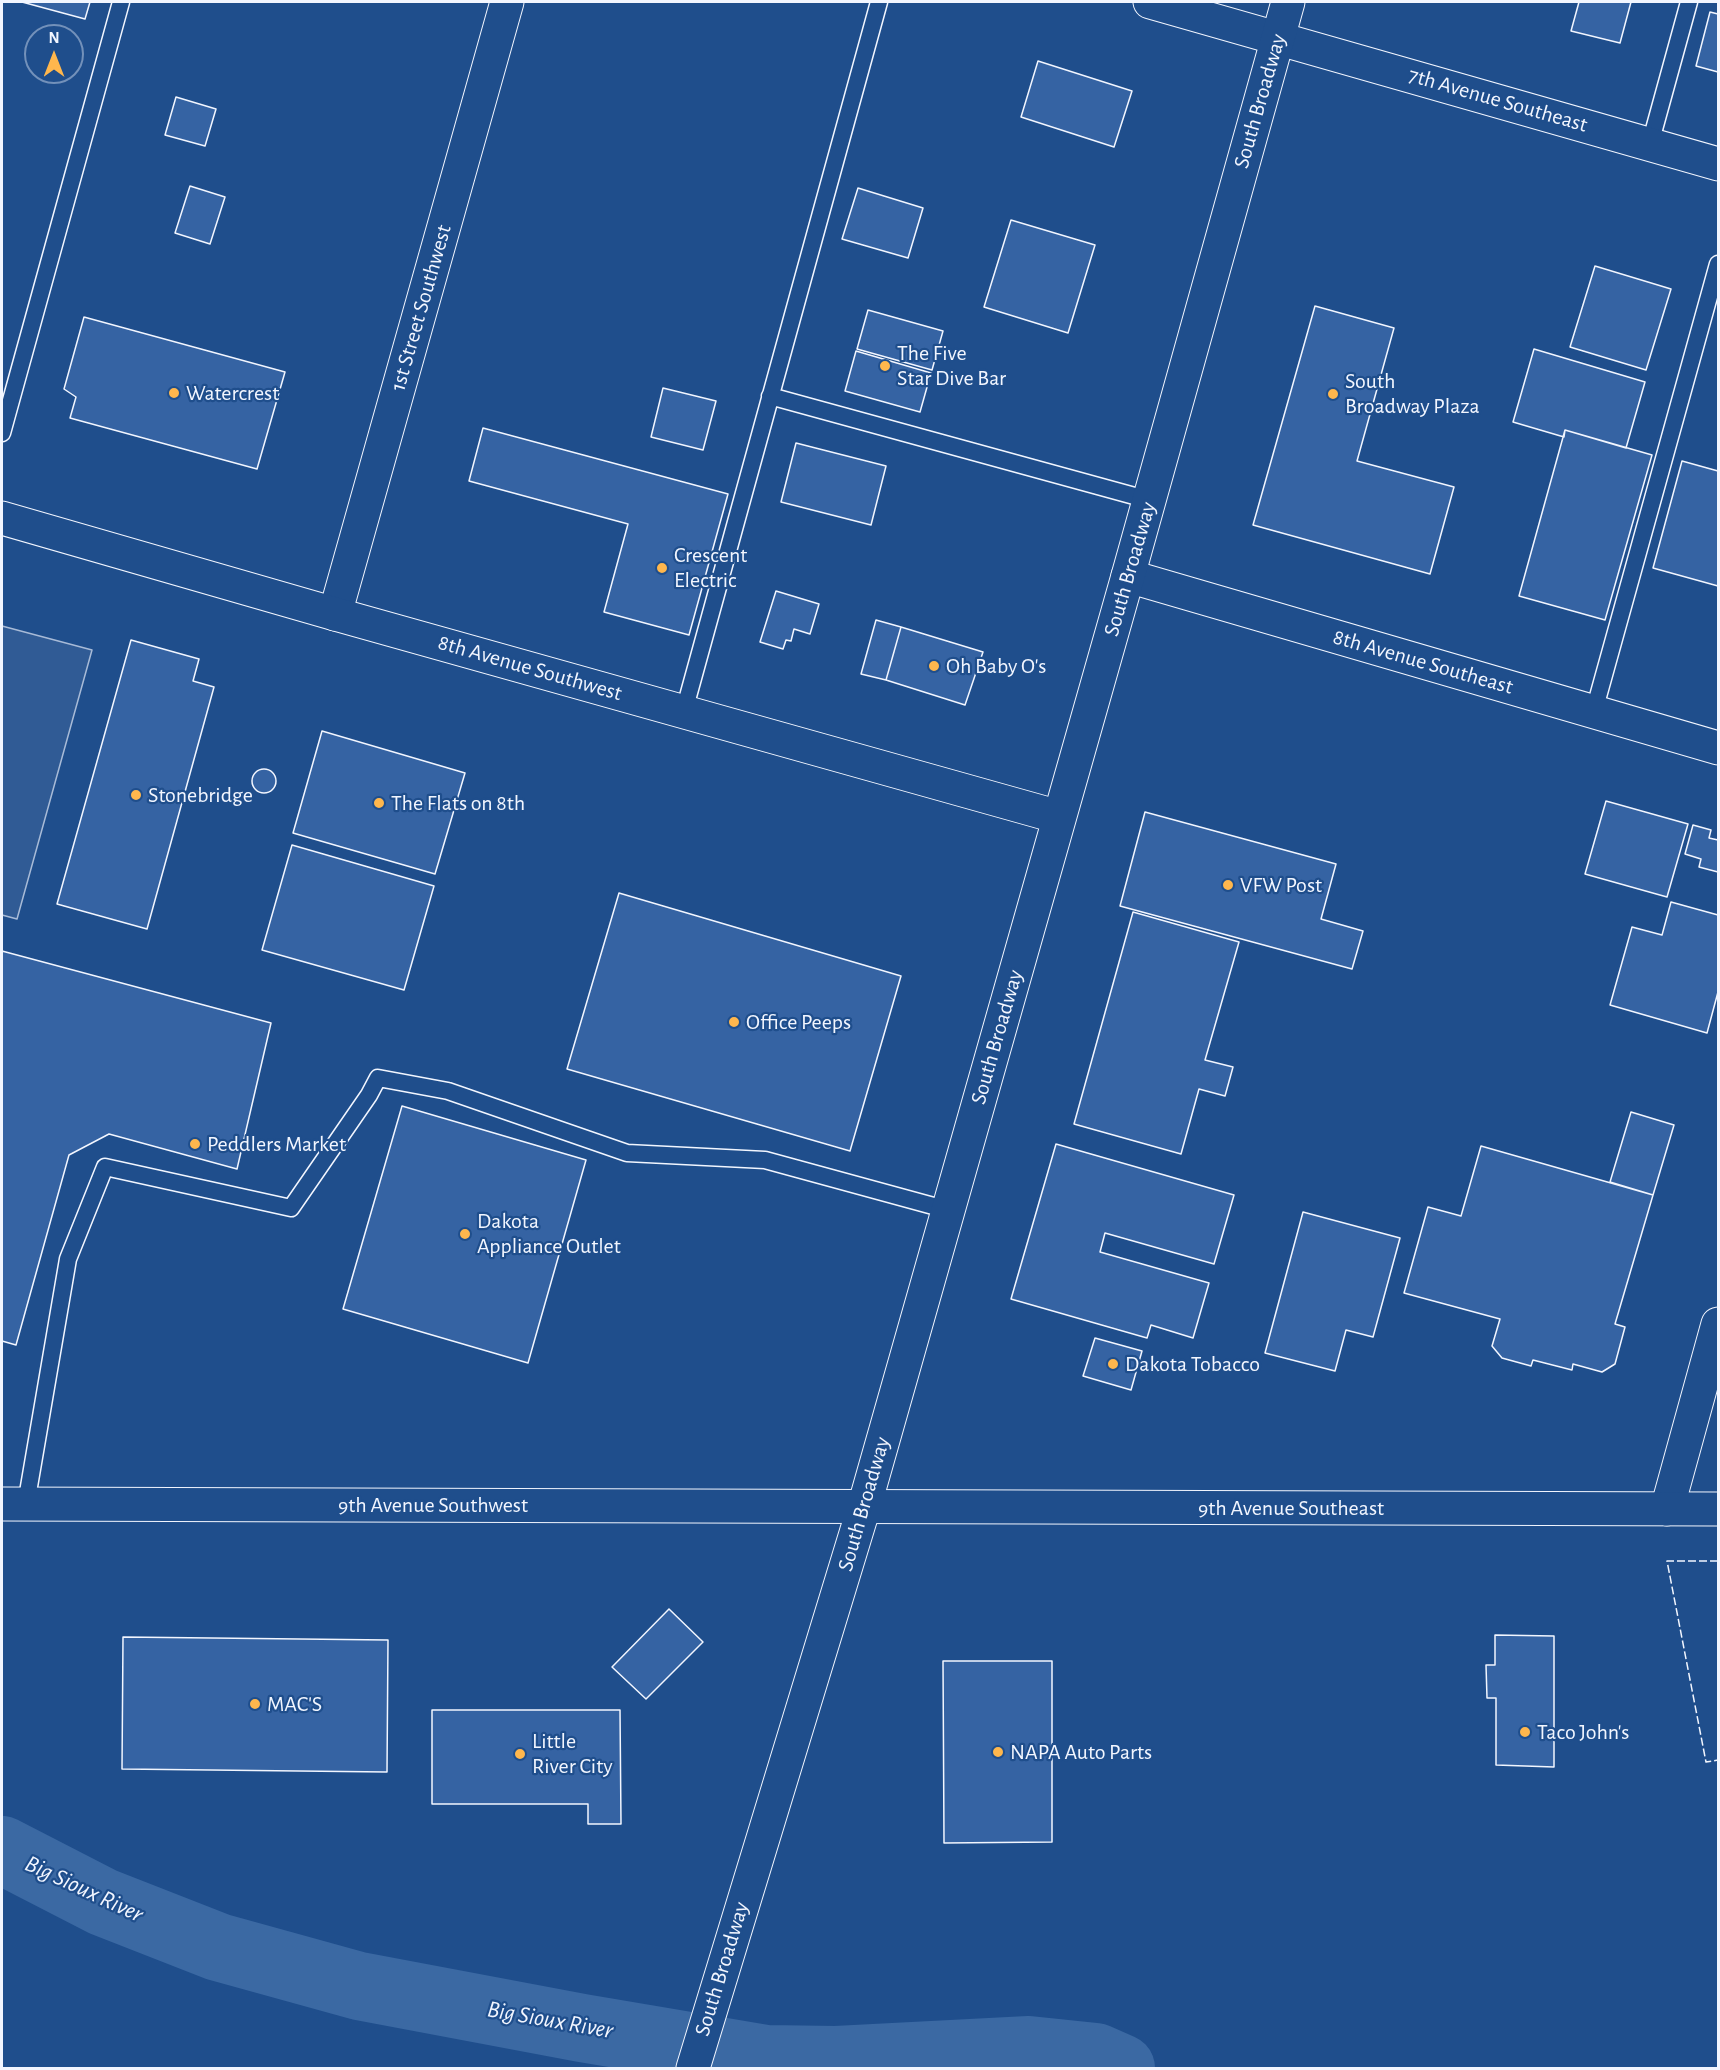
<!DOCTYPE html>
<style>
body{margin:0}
#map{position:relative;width:1720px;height:2070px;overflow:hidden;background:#1f4e8c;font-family:"Alegreya Sans",sans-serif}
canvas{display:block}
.frame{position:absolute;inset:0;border:3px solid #f2f6ff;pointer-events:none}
.north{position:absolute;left:24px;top:24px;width:60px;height:60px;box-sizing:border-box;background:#1f4e8c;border:2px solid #7391ba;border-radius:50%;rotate:0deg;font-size:16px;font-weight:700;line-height:24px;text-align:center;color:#f2f6ff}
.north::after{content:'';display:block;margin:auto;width:21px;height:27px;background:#ffb74d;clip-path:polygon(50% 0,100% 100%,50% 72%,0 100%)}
</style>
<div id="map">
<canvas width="1720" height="2070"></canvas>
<div class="frame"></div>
<div class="north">N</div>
</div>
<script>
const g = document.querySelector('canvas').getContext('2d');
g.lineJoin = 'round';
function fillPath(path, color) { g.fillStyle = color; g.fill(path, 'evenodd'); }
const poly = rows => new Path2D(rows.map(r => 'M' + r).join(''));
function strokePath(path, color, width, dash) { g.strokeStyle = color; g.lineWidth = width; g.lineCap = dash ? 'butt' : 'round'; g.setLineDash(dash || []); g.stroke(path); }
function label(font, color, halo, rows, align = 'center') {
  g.font = font + ' "Alegreya Sans",sans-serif'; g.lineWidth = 4.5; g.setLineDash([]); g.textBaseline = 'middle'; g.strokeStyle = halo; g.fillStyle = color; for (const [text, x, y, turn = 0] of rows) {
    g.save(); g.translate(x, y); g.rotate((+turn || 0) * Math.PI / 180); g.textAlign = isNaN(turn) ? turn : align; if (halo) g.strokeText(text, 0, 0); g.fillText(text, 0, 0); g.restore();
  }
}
const parking = poly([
 [2,626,92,650,17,919,2,915,2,626]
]);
const river = poly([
 [2,1850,103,1902,218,1947,359,1986,582,2028,766,2059,836,2060,1029,2050,1096,2057,1121,2068]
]);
const building = poly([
 [22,2,90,2,85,19,22,2],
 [1579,2,1631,2,1620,43,1571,31,1579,2],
 [1710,12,1718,14,1718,72,1696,66,1710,12],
 [1038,61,1132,91,1114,147,1021,117,1038,61],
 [176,97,216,109,205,146,165,135,176,97],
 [190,186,225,197,210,244,175,233,190,186],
 [858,188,923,208,908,258,842,239,858,188],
 [1011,220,1095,245,1068,333,984,307,1011,220],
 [1595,266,1671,289,1646,370,1570,347,1595,266],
 [1315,306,1394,328,1357,461,1454,487,1430,574,1253,525,1315,306],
 [868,310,943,331,932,370,857,349,868,310],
 [84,317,285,372,257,469,70,418,76,397,64,389,84,317],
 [1534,349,1645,382,1626,448,1565,430,1564,437,1513,422,1534,349],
 [856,351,931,373,920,412,845,391,856,351],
 [663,388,716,401,703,450,651,437,663,388],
 [483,428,728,494,689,635,604,612,628,524,469,481,483,428],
 [1565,430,1652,455,1605,620,1519,596,1565,430],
 [796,443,886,466,871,525,781,502,796,443],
 [1682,461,1718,471,1718,586,1653,568,1682,461],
 [776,591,819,604,810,634,794,629,791,641,786,640,783,649,760,642,776,591],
 [876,620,901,627,886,680,861,674,876,620],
 [901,627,983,652,965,705,886,680,901,627],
 [131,640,199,659,193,681,214,687,147,929,57,904,131,640],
 [322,731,465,773,435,874,293,833,322,731],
 '252 781a12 12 0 1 1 24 0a12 12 0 1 1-24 0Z',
 [1606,801,1688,824,1667,897,1585,874,1606,801],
 [1145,812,1336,864,1321,919,1363,931,1352,969,1120,906,1145,812],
 [1693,825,1711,830,1709,838,1718,840,1718,872,1699,867,1701,859,1685,854,1693,825],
 [292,845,434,886,404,990,262,950,292,845],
 [619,893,901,976,850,1151,567,1069,619,893],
 [1671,902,1718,915,1718,992,1707,1033,1610,1005,1632,927,1662,935,1671,902],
 [1133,912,1239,942,1205,1060,1233,1067,1225,1096,1199,1089,1181,1154,1074,1124,1133,912],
 [2,951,271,1023,237,1169,109,1134,69,1155,16,1345,2,1341,2,951],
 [402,1106,586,1160,528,1363,343,1309,402,1106],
 [1631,1112,1674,1125,1653,1195,1610,1182,1631,1112],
 [1056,1144,1234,1195,1214,1264,1105,1233,1100,1252,1209,1283,1193,1338,1151,1325,1147,1338,1011,1299,1056,1144],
 [1481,1146,1653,1195,1615,1324,1625,1327,1615,1364,1602,1372,1573,1364,1572,1370,1533,1360,1531,1366,1502,1358,1492,1346,1500,1319,1404,1293,1428,1207,1461,1216,1481,1146],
 [1303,1212,1400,1238,1373,1337,1346,1330,1335,1371,1265,1353,1303,1212],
 [1095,1338,1142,1351,1131,1390,1083,1376,1095,1338],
 [669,1609,703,1642,646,1699,612,1667,669,1609],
 [1495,1635,1554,1636,1554,1767,1496,1765,1496,1698,1487,1698,1486,1665,1495,1665,1495,1635],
 [123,1637,388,1640,387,1772,122,1769,123,1637],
 [943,1661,1052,1661,1052,1842,944,1843,943,1661],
 [432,1710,620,1710,621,1824,588,1824,588,1804,432,1804,432,1710]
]);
const lane = poly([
 [1650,144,1689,2],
 [770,396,1149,500],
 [2,433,121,2],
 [684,711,879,2],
 [1594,711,1718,264],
 [26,1504,68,1259,105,1167,291,1208,369,1095,378,1078,448,1091,627,1153,765,1160,948,1210]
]);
const street = poly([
 [1150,2,1718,164],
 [1128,576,1718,748],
 [335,614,507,2],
 [1667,1509,1718,1324],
 [693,2068,864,1507]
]);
const secondary = poly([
 [2,518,335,614,1059,817],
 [864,1507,1128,576,1288,2]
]);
const primary = poly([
 [2,1504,1718,1509]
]);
const fence = poly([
 [1718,1561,1667,1561,1706,1762,1718,1760]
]);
const markers = [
 [885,366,6,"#ffb74d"],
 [174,393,6,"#ffb74d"],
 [1333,394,6,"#ffb74d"],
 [662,568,6,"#ffb74d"],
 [934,666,6,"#ffb74d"],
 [136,795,6,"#ffb74d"],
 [379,803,6,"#ffb74d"],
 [1228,885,6,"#ffb74d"],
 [734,1022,6,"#ffb74d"],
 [195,1144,6,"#ffb74d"],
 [465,1234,6,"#ffb74d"],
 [1113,1364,6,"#ffb74d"],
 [255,1704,6,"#ffb74d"],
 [1525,1732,6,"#ffb74d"],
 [998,1752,6,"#ffb74d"],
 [520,1754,6,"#ffb74d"]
];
const streetNames = [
 ["7th Avenue Southeast",1498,100,16],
 ["South Broadway",1260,101,-74],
 ["1st Street Southwest",421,308,-74],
 ["South Broadway",1130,569,-74],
 ["8th Avenue Southeast",1423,662,16],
 ["8th Avenue Southwest",530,668,16],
 ["South Broadway",997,1037,-74],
 ["South Broadway",864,1504,-74],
 ["9th Avenue Southwest",433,1505],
 ["9th Avenue Southeast",1291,1508],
 ["South Broadway",722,1969,-73]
];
const poiNames = [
 ["The Five",897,353],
 ["Star Dive Bar",897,378],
 ["South",1345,381],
 ["Broadway Plaza",1345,406],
 ["Watercrest",186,393],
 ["Crescent",674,555],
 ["Electric",674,580],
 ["Oh Baby O's",946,666],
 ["Stonebridge",148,795],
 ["The Flats on 8th",391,803],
 ["VFW Post",1240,885],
 ["Office Peeps",746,1022],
 ["Peddlers Market",207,1144],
 ["Dakota",477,1221],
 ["Appliance Outlet",477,1246],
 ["Dakota Tobacco",1125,1364],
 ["MAC'S",267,1704],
 ["Taco John's",1537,1732],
 ["Little",532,1741],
 ["River City",532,1766],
 ["NAPA Auto Parts",1010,1752]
];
const waterNames = [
 ["Big Sioux River",84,1889,25],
 ["Big Sioux River",550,2020,10]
];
fillPath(parking, '#305b95');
strokePath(parking, '#a8bbd7', 1.5);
strokePath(river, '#3b69a3', 68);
fillPath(building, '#3563a3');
strokePath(building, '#f2f6ff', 1.5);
strokePath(lane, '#f2f6ff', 19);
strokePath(street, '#f2f6ff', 35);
strokePath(secondary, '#f2f6ff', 35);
strokePath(primary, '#f2f6ff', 35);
strokePath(lane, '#1f4e8c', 16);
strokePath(street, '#1f4e8c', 33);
strokePath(secondary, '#1f4e8c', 33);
strokePath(primary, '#1f4e8c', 33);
strokePath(fence, '#f2f6ff', 1.5, [8, 3]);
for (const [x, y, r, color] of markers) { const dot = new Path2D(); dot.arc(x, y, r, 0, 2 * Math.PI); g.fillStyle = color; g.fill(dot); strokePath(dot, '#1f4e8c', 2); }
label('22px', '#f2f6ff', '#1f4e8c', streetNames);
label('22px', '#f2f6ff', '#1f4e8c', poiNames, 'left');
label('italic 24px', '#f2f6ff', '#1f4e8c', waterNames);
</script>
